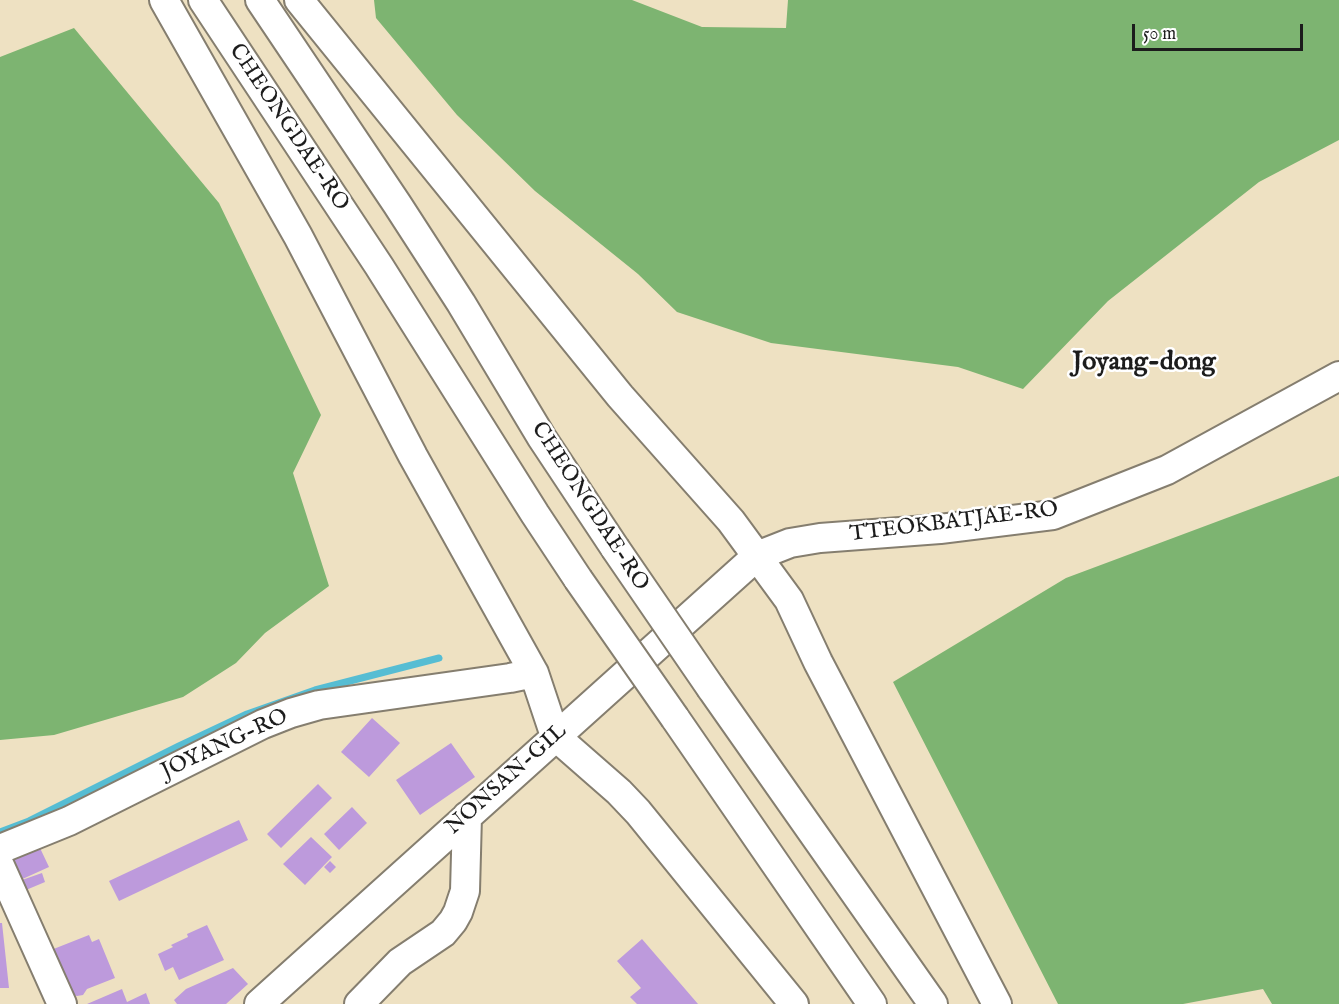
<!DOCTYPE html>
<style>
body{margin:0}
#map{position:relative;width:1339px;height:1004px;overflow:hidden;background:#eee1c2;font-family:"IM FELL English",serif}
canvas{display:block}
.scale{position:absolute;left:1132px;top:24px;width:171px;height:27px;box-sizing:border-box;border:3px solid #1c1c1c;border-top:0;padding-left:8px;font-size:18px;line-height:21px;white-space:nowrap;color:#1c1c1c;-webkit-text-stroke:4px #fff;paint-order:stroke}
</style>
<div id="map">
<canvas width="1339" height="1004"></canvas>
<div class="scale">50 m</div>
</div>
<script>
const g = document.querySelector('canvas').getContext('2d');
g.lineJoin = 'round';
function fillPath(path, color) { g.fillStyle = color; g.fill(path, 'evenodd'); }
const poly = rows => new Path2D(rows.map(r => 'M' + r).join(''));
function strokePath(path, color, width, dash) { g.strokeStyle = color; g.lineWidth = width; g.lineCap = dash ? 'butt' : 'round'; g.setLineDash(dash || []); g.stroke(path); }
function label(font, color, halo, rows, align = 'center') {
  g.font = font + ' "IM FELL English",serif'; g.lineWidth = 5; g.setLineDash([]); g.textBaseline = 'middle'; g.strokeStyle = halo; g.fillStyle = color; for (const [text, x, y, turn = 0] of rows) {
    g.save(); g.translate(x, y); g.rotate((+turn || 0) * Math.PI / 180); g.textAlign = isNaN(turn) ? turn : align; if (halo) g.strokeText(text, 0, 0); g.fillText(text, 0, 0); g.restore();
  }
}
const forest = poly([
 [374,0,632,0,702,27,786,28,788,0,1339,0,1339,140,1259,182,1108,301,1023,389,958,367,771,343,677,312,638,274,535,191,457,115,376,18],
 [74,28,219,203,321,415,293,473,329,586,265,633,236,663,183,697,54,735,0,740,0,57],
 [1339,476,1339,1004,1272,1004,1263,989,1183,1004,1058,1004,893,682,1066,578]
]);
const stream = poly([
 [0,832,29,821,179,746,247,714,315,690,439,658]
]);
const building = poly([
 [372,718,400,743,369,777,341,752],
 [451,743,475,777,420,815,396,780],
 [318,784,332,798,281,848,267,834],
 [352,807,367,823,339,850,324,834],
 [239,820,248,840,119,901,109,881],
 [311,837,332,857,305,885,283,864],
 [40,848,49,867,18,881,9,862,16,859,15,856],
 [330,861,336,867,330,873,324,867],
 [42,873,45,882,26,890,22,880],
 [0,923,2,923,9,988,0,988],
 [207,925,224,960,179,980,173,967,165,971,158,954,173,947,171,945,188,937,187,934],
 [89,935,92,942,99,939,115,978,87,989,83,995,77,996,73,995,51,950],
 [642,939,698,1004,637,1004,630,997,641,988,617,961],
 [233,968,248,984,226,1004,177,1004,174,1000,186,989],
 [122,989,127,1002,146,993,150,1004,87,1004]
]);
const minor = poly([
 [164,0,298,236,413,456,534,673,555,736,619,792,638,812,794,1004],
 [203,0,379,266,535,514,578,579],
 [260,0,397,204,461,303,542,438,615,548],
 [299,0,620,396,731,521,789,600,818,662,997,1004],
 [711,688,933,1004],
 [675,718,872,1004],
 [0,849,69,821,263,724,291,713,319,705,510,678,534,673],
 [0,866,62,1004],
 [259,1004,757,556,790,543,820,538,940,529,1053,515,1167,470,1339,376],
 [359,1004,400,962,443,933,453,921,458,912,465,891,467,816]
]);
const minorBridge = poly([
 [615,548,711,688],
 [578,579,675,718]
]);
const streetNames = [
 ["CHEONGDAE-RO",288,128,56],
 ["CHEONGDAE-RO",589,507,57],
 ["TTEOKBATJAE-RO",954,523,-7],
 ["JOYANG-RO",225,745,-25],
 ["NONSAN-GIL",507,780,-42]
];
const quarterNames = [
 ["Joyang-dong",1144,364]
];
fillPath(forest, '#7db471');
strokePath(stream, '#56bdd3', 7);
fillPath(building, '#bd9adc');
strokePath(minor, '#857e6f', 32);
strokePath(minor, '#fff', 28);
strokePath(minorBridge, '#857e6f', 32, []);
strokePath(minorBridge, '#fff', 28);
label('22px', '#1c1c1c', '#fff', streetNames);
label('bold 26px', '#1c1c1c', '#fff', quarterNames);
</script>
